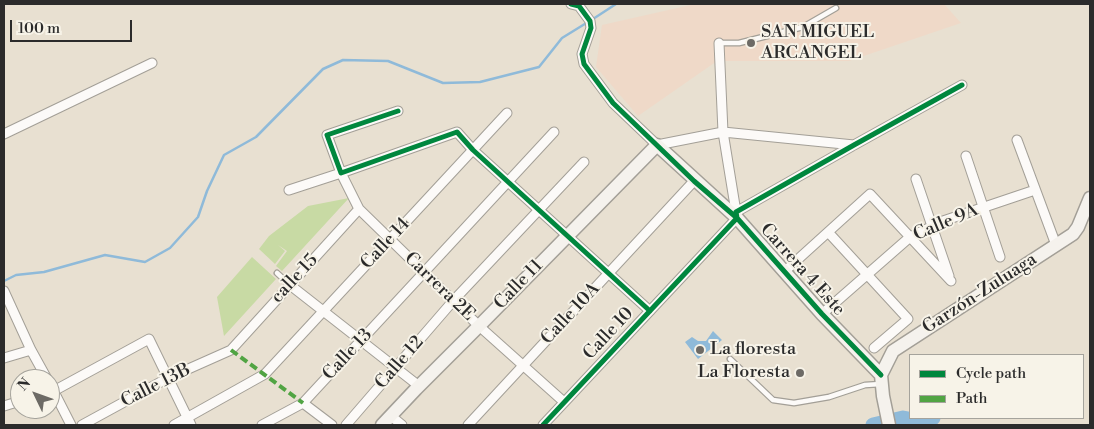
<!DOCTYPE html>
<meta charset="utf-8">
<style>
body{margin:0}
#map{position:relative;width:1094px;height:429px;overflow:hidden;background:#e8e0d1;font-family:"Libre Bodoni",serif}
canvas{display:block}
.frame{position:absolute;inset:0;border:5px solid #2b2b2b;pointer-events:none}
.legend{position:absolute;left:909px;top:354px;width:175px;height:65px;box-sizing:border-box;background:#f7f3e8;border:1px solid #a5a39c;margin:0;padding:6px 9px;list-style:none;font-size:15px;color:#2b2b2b}
.legend li{display:flex;align-items:center;gap:10px;height:25px}
.legend b{width:25px;border:1px solid #a5a39c}
.north{position:absolute;left:10px;top:369px;width:50px;height:50px;box-sizing:border-box;background:#f7f3e8;border:1px solid #a5a39c;border-radius:50%;rotate:312deg;font-size:14px;font-weight:700;line-height:20px;text-align:center;color:#2b2b2b}
.north::after{content:'';display:block;margin:auto;width:18px;height:22px;background:#6d6a65;clip-path:polygon(50% 0,100% 100%,50% 72%,0 100%)}
.scale{position:absolute;left:10px;top:20px;width:122px;height:22px;box-sizing:border-box;border:2px solid #2b2b2b;border-top:0;padding-left:6px;font-size:15px;line-height:18px;white-space:nowrap;color:#2b2b2b;-webkit-text-stroke:4px #f7f3e8;paint-order:stroke}
</style>
<div id="map">
<canvas width="1094" height="429"></canvas>
<div class="frame"></div>
<ul class="legend">
<li><b style="height:6px;background:#00873e"></b>Cycle path</li>
<li><b style="height:6px;background:#51a443"></b>Path</li>
</ul>
<div class="north">N</div>
<div class="scale">100 m</div>
</div>
<script>
const g = document.querySelector('canvas').getContext('2d');
g.lineJoin = 'round';
function fillPath(path, color) { g.fillStyle = color; g.fill(path, 'evenodd'); }
const poly = rows => new Path2D(rows.map(r => 'M' + r).join(''));
function strokePath(path, color, width, dash) { g.strokeStyle = color; g.lineWidth = width; g.lineCap = dash ? 'butt' : 'round'; g.setLineDash(dash || []); g.stroke(path); }
function label(font, color, halo, rows, align = 'center') {
  g.font = font + ' "Libre Bodoni",serif'; g.lineWidth = 4; g.setLineDash([]); g.textBaseline = 'middle'; g.strokeStyle = halo; g.fillStyle = color; for (const [text, x, y, turn = 0] of rows) {
    g.save(); g.translate(x, y); g.rotate((+turn || 0) * Math.PI / 180); g.textAlign = isNaN(turn) ? turn : align; if (halo) g.strokeText(text, 0, 0); g.fillText(text, 0, 0); g.restore();
  }
}
const built = poly([
 [695,4,944,4,961,23,849,61,717,61,638,116,596,67,602,25]
]);
const green = poly([
 [349,198,282,271,276,266,287,251,278,245,285,251,275,264,259,249,269,236,308,206],
 [252,257,276,279,224,336,217,297]
]);
const water = poly([
 [713,331,722,340,698,359,685,342,692,337,698,341,706,341]
]);
const stream = poly([
 [593,19,616,4],
 [4,281,16,275,44,272,105,255,145,262,170,248,198,217,207,191,224,155,256,137,323,69,343,60,388,61,443,83,480,82,539,67,562,38,588,22]
]);
const river = poly([
 [873,425,903,418,919,421,933,418]
]);
const lane = poly([
 [719,43,739,43,803,27,836,8],
 [277,273,290,285],
 [730,359,773,400,794,403,829,397,865,385,881,384]
]);
const street = poly([
 [571,4,579,6,590,21,591,28,582,54,584,64,613,103,657,145,723,132,854,145],
 [719,43,723,132,736,212],
 [398,111,327,135,341,173,457,132,473,150,650,311],
 [4,134,152,63],
 [1017,140,1056,245],
 [966,156,1000,257],
 [916,179,949,276],
 [289,190,341,173,359,209,479,326,564,402],
 [828,232,908,319,874,348],
 [785,271,870,194,951,281],
 [290,285,419,386],
 [4,291,31,350,47,379],
 [822,314,910,237,943,221,1035,190],
 [4,358,31,350],
 [50,384,71,425],
 [50,393,149,339,191,425],
 [303,403,332,425],
 [4,406,20,401],
 [391,416,402,425],
 [82,425,168,378,231,350,359,209],
 [174,425,265,374,507,113],
 [262,425,303,403,554,132],
 [346,425,453,301,584,162],
 [468,425,694,181],
 [543,425,737,218,736,212,854,145,962,85]
]);
const secondary = poly([
 [382,425,416,389,479,326,657,145,737,218,822,314,881,375],
 [889,425,883,396,881,375,893,351,1073,234,1078,227,1090,198]
]);
const quiet = poly([
 [231,350,303,403]
]);
const cycleway = poly([
 [571,4,579,6,590,21,591,28,582,54,584,64,613,103,694,181,737,218,822,314,881,375],
 [398,111,327,135,341,173,457,132,473,150,650,311],
 [543,425,737,218,736,212,854,145,962,85]
]);
const markers = [
 [751,43,5,"#6d6a65"],
 [700,350,5,"#6d6a65"],
 [800,373,5,"#6d6a65"]
];
const poiNames = [
 ["SAN MIGUEL",761,33],
 ["ARCANGEL",761,54],
 ["La floresta",710,350],
 ["La Floresta",790,373,"right"]
];
const streetNames = [
 ["Calle 9A",946,223,-23],
 ["Calle 14",386,244,-47],
 ["Carrera 4 Este",802,270,48],
 ["calle 15",295,279,-47],
 ["Calle 11",519,285,-46],
 ["Carrera 2E",439,287,44],
 ["Garzón-Zuluaga",980,294,-33],
 ["Calle 10A",571,314,-47],
 ["Calle 10",609,334,-47],
 ["Calle 13",348,355,-47],
 ["Calle 12",400,363,-49],
 ["Calle 13B",156,386,-27]
];
fillPath(built, '#efd9c8');
fillPath(green, '#c8daa4');
fillPath(water, '#8fbad9');
strokePath(stream, '#8fbad9', 2.5);
strokePath(river, '#8fbad9', 15);
strokePath(lane, '#a39f97', 7);
strokePath(street, '#a39f97', 11);
strokePath(secondary, '#a39f97', 15);
strokePath(lane, '#fcfaf8', 4.5);
strokePath(street, '#fcfaf8', 9);
strokePath(secondary, '#f5f2ed', 12);
strokePath(quiet, '#51a443', 4, [8, 4]);
strokePath(cycleway, '#00873e', 5);
for (const [x, y, r, color] of markers) { const dot = new Path2D(); dot.arc(x, y, r, 0, 2 * Math.PI); g.fillStyle = color; g.fill(dot); strokePath(dot, '#f7f3e8', 2); }
label('18px', '#2b2b2b', '#f7f3e8', poiNames, 'left');
label('18px', '#2b2b2b', '#f7f3e8', streetNames);
</script>
